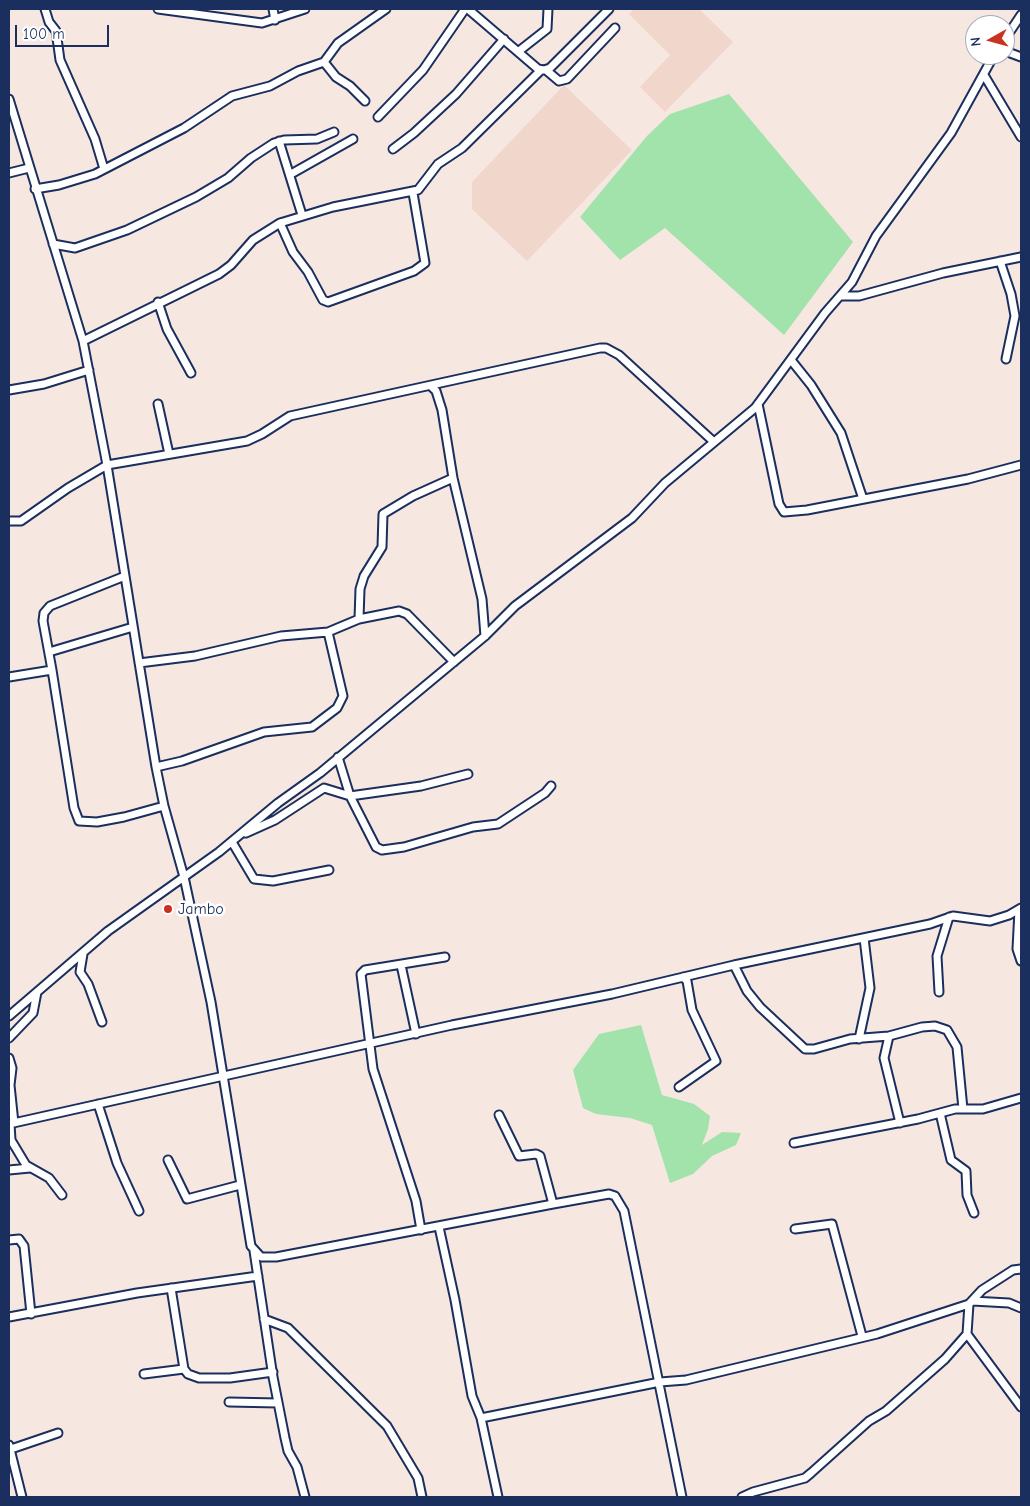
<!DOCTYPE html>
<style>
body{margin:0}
#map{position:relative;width:1030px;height:1506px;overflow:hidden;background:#f7e7e1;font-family:"Comic Neue",sans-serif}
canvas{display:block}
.frame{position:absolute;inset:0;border:10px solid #1b2f5e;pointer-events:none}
.north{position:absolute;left:965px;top:15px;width:50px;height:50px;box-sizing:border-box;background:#fff;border:1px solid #a4acbf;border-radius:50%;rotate:263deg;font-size:14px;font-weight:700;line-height:20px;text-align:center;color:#1b2f5e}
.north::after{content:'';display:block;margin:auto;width:18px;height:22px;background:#c8321e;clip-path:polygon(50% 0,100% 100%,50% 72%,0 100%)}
.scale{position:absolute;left:15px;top:25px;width:94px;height:22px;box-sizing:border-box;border:2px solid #1b2f5e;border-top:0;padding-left:6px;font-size:15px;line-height:18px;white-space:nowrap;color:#1b2f5e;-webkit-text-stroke:4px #fff;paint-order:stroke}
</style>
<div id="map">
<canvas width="1030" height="1506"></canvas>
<div class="frame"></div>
<div class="north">N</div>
<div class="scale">100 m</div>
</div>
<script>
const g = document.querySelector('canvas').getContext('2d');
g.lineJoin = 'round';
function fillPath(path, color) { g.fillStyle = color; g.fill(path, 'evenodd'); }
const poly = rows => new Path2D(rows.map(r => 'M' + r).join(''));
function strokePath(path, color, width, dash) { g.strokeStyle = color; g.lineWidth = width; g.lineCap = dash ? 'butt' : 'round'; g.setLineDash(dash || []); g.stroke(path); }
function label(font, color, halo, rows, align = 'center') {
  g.font = font + ' "Comic Neue",sans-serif'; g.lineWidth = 5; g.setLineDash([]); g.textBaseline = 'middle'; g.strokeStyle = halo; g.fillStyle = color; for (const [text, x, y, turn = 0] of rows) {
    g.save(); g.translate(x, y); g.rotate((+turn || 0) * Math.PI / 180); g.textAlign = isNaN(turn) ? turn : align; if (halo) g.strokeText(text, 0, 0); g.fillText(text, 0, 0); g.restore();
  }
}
const built = poly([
 [634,9,699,9,733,42,665,112,640,87,670,55,629,14],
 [564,85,632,150,527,261,472,209,472,182]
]);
const green = poly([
 [729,94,853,242,784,335,665,228,620,260,580,217,647,136,670,114],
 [641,1025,662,1095,694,1104,710,1116,708,1129,702,1145,722,1132,741,1133,736,1145,712,1156,693,1174,670,1183,652,1125,630,1118,596,1114,583,1108,573,1070,599,1034]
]);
const minor = poly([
 [45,9,49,22,56,31,60,60,95,139,104,169],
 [158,9,262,23,305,9],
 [273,9,275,20],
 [468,9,538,69,544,70,550,68,609,9],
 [1005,39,1021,15],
 [519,51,547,29,548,9],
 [1005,51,1021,57],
 [324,62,336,77,350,86,365,101],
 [546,70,559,81,567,79,615,28],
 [984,75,1021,137],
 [9,99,83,341,107,465,156,767,164,806,184,877,211,1002,251,1246,261,1257,276,1257,553,1204,609,1194,615,1196,624,1211,682,1497],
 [378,117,423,70,465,9],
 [279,141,302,215],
 [393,149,414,133,456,94,504,39],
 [9,173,29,168],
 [291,174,353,139],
 [35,189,59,185,95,174,184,128,232,96,270,86,298,71,324,62,338,43,386,9],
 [280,223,293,252,308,272,323,300,328,302,414,271,425,263,413,193],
 [53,244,75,248,127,230,196,197,228,178,251,158,274,143,284,140,317,139,334,132],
 [1000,261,1011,294,1015,316,1006,359],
 [841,296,859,296,943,273,1021,257],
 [158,302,167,329,191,373],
 [83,341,219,274,231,265,253,240,280,223,333,207,418,190,438,164,462,148,541,70],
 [791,360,811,385,841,433,863,499],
 [431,386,436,391,442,410,453,478,482,599,485,636],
 [9,390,44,384,89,370],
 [158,404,169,454],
 [758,404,779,504,784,512,807,510,968,479,1021,465],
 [9,521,21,521,68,488,107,465,247,441,262,434,290,416,600,348,606,348,619,355,714,442],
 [359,619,360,589,364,576,382,547,383,514,413,496,453,478],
 [49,652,133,627],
 [139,663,195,656,281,636,328,632,359,619,399,611,407,614,454,662],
 [52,670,74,808,79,821,97,822,124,817,164,806],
 [9,677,52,670,43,621,44,613,50,606,125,576],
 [338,757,350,796,376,847,382,850,404,847,473,827,498,824,545,793,551,786],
 [156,767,182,761,264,732,312,727,337,708,343,696,328,632],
 [246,833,275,820,324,788,350,796,421,786,468,774],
 [232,842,254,879,273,881,329,870],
 [1019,910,1017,949,1021,961],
 [83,954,80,972,88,984,102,1022],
 [401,965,416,1034],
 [734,965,747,991,760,1007,805,1049,814,1049,850,1039,889,1036,922,1027,935,1026,947,1030,957,1047,963,1109],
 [939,992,937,956,949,917],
 [9,1016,108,931,219,852,278,803,320,773,485,636,515,606,632,518,665,483,755,408,825,313,852,282,876,236,951,133,994,55],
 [889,1036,884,1058,900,1123],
 [9,1038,33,1013,37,992],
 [859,1039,870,988,864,938],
 [9,1058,12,1068,10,1085,14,1123],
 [679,1087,716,1061,692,1010,687,981,683,977],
 [98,1104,117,1163,139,1211],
 [940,1113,951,1160,966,1171,967,1195,974,1213],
 [499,1115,519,1156,536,1154,540,1156,553,1204],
 [9,1124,452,1025,612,994,734,965,930,924,953,916,990,921,1009,915,1021,908],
 [10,1124,11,1140,26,1165,49,1178,62,1195],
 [794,1143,918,1119,955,1109,983,1109,1021,1098],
 [168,1160,187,1199,240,1185],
 [9,1170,30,1168],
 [439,1227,455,1300,472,1396,481,1418,498,1497],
 [795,1229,832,1224,862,1336],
 [421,1230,416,1201,373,1069,361,974,365,970,445,957],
 [9,1240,19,1239,24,1246,31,1314],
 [254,1251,273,1377,285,1438,288,1451,297,1467,305,1497],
 [171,1288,184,1369,188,1374,199,1378,230,1378,273,1372],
 [972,1301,1009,1303,1021,1308],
 [9,1317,137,1293,258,1276],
 [264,1319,288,1328,387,1426,418,1478,422,1497],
 [967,1334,1021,1407],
 [144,1374,184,1369],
 [229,1402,278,1403],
 [481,1418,660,1382,686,1380,877,1334,969,1304],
 [9,1445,22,1497],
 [11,1449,58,1433],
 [742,1497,753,1492,805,1478,811,1473,869,1421,886,1411,945,1359,967,1334,969,1304,982,1290,1013,1270,1021,1269]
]);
const markers = [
 [168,909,5,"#c8321e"]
];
const poiNames = [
 ["Jambo",178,909]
];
fillPath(built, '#f1d6cc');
fillPath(green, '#a2e2ab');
strokePath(minor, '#1b2f5e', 11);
strokePath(minor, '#fff', 7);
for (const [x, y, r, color] of markers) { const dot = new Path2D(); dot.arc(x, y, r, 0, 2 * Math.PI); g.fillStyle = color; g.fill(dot); strokePath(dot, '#fff', 2); }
label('16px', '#1b2f5e', '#fff', poiNames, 'left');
</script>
